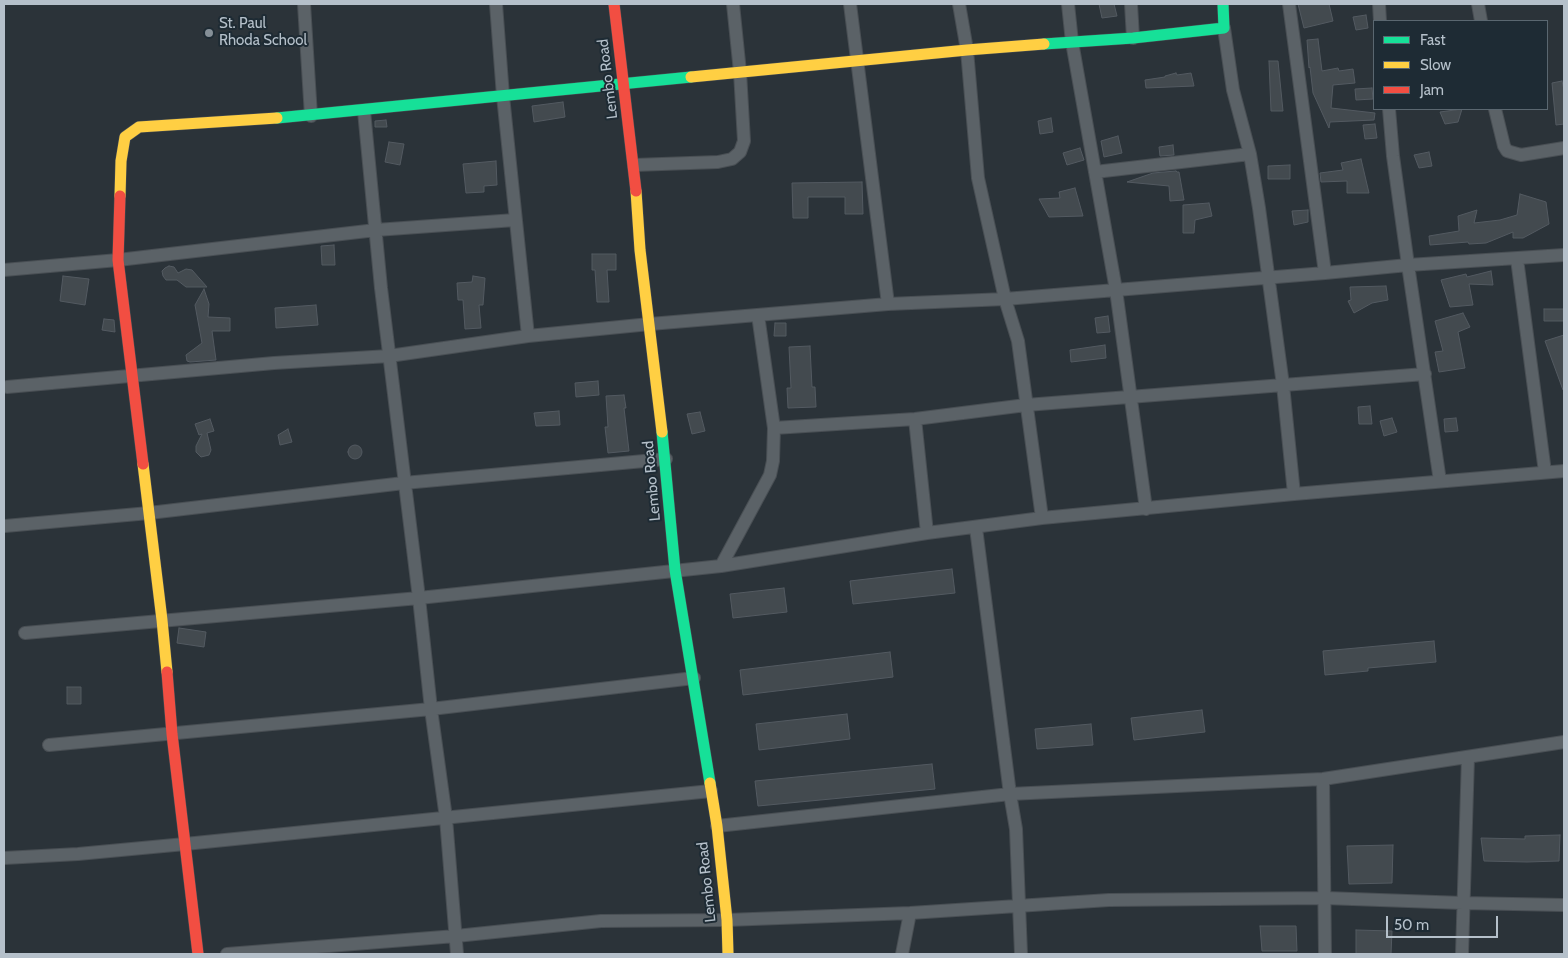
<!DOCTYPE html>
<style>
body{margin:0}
#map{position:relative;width:1568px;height:958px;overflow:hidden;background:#2b3339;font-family:Cabin,sans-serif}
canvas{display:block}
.frame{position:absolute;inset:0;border:5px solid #b5c0ca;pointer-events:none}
.legend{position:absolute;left:1373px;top:20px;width:175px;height:90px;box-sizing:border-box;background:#1e2b34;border:1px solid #5a6770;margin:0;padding:6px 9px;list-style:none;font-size:15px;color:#b5c0ca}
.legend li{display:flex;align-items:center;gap:10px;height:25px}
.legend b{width:25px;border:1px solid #5a6770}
.scale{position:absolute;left:1386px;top:916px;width:112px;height:22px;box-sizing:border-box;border:2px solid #b5c0ca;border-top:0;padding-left:6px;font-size:15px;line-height:18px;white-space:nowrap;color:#b5c0ca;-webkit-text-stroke:4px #1e2b34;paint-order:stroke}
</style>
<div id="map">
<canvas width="1568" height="958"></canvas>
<div class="frame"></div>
<ul class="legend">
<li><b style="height:6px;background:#16e098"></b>Fast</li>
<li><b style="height:6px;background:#ffcf43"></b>Slow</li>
<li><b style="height:6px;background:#f24e42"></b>Jam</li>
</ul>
<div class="scale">50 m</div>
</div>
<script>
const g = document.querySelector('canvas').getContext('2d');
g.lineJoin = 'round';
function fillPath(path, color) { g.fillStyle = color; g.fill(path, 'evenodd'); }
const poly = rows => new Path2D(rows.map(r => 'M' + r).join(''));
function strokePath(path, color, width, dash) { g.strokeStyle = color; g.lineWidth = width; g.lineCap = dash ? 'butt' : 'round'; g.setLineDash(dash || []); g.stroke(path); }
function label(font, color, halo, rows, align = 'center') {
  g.font = font + ' Cabin,sans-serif'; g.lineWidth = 4; g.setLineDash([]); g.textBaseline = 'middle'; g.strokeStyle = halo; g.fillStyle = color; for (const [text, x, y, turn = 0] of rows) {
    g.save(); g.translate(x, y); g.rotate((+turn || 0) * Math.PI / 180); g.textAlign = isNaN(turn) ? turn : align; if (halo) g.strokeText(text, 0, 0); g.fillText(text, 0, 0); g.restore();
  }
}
const building = poly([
 [1099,4,1114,4,1117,16,1102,18,1099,4],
 [1298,4,1329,4,1333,21,1304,28,1298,4],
 [1366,15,1368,28,1356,30,1353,17,1366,15],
 [1318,39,1322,71,1338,68,1339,71,1353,69,1355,83,1333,85,1331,108,1375,113,1374,120,1330,122,1329,128,1313,93,1310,67,1309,68,1307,40,1318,39],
 [1269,61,1278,61,1283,111,1271,111,1269,61],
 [1176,73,1177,75,1191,73,1194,86,1146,88,1145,80,1165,77,1165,76,1176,73],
 [1562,81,1564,90,1564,124,1556,125,1552,83,1562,81],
 [1372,88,1373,99,1356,100,1355,89,1372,88],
 [563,102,565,117,534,122,532,106,563,102],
 [1462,109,1458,122,1445,124,1440,112,1462,109],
 [1051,118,1053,132,1040,134,1038,121,1051,118],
 [386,120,387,127,375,127,375,121,386,120],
 [1375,124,1377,138,1365,139,1363,125,1375,124],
 [1118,136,1122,153,1104,157,1101,141,1118,136],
 [389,142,404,144,400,165,385,162,389,142],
 [1173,145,1174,155,1160,156,1159,147,1173,145],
 [1080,148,1084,160,1067,165,1063,153,1080,148],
 [1429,152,1432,166,1419,168,1414,155,1429,152],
 [1361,159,1369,193,1347,193,1347,181,1321,182,1320,173,1343,170,1341,163,1361,159],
 [496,161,497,185,484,186,484,192,466,193,463,164,496,161],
 [1290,165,1290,179,1268,179,1268,166,1290,165],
 [1176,171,1177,172,1179,172,1184,200,1170,201,1169,186,1127,182,1153,173,1176,171],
 [862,182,863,214,845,214,845,197,808,197,808,218,793,218,792,183,862,182],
 [1075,188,1083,216,1049,217,1039,199,1060,198,1059,192,1075,188],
 [1520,194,1546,202,1549,224,1523,238,1513,238,1513,232,1486,243,1469,244,1468,242,1430,245,1429,236,1459,231,1458,216,1477,210,1474,223,1500,220,1517,215,1520,194],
 [1209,203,1212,216,1195,220,1194,233,1183,233,1183,205,1209,203],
 [1308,210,1308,222,1294,225,1292,211,1308,210],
 [334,245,335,265,322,265,321,246,334,245],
 [592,254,616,254,616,270,607,270,609,302,597,302,595,270,592,270,592,254],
 [169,266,174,267,178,273,186,269,192,270,207,287,186,287,177,280,166,280,163,276,162,271,165,268,169,266],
 [1491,271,1493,285,1469,284,1473,305,1450,307,1441,280,1466,274,1467,277,1491,271],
 [63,276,89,279,85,305,60,301,63,276],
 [473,276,485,278,483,305,479,305,481,328,465,329,463,300,458,300,457,283,472,282,473,276],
 [1386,286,1388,300,1372,303,1354,313,1348,301,1351,300,1350,287,1386,286],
 [204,289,209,304,208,317,230,318,230,331,212,331,216,360,190,362,187,361,186,355,202,343,195,305,204,289],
 [316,305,318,325,276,328,275,308,316,305],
 [1544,309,1564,309,1564,321,1544,321,1544,309],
 [1463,313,1470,327,1458,332,1465,368,1439,372,1435,352,1443,351,1435,321,1463,313],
 [1108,316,1110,332,1097,333,1095,318,1108,316],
 [104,319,114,320,115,332,102,330,104,319],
 [775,323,786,323,786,336,774,336,775,323],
 [1564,335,1564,390,1563,390,1545,341,1564,335],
 [1105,345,1106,358,1071,362,1070,350,1105,345],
 [810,346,812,387,815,387,816,407,788,408,787,388,791,388,789,347,810,346],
 [598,381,599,395,576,397,575,383,598,381],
 [624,395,626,408,624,408,629,451,608,453,605,427,608,427,606,396,624,395],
 [1370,406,1372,424,1359,424,1358,407,1370,406],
 [559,411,560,425,536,426,534,413,559,411],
 [700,412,705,431,692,434,687,414,700,412],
 [1392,418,1397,432,1384,436,1380,421,1392,418],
 [1456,418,1458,431,1445,432,1444,419,1456,418],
 [210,419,214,431,207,433,211,450,209,455,201,457,196,452,196,446,202,434,199,435,195,424,210,419],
 [288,429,292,442,280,445,278,435,288,429],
 '348 452a7 7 0 1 1 14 0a7 7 0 1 1-14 0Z',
 [952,569,955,593,853,604,850,581,952,569],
 [784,588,787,612,733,618,730,594,784,588],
 [179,628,206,632,204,647,177,643,179,628],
 [1434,641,1436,662,1368,668,1368,671,1325,675,1323,651,1434,641],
 [890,652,893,677,743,695,740,670,890,652],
 [67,687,81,687,81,704,67,704,67,687],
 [1202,710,1205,732,1134,740,1131,718,1202,710],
 [847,714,850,739,759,750,756,724,847,714],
 [1091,724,1093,745,1037,749,1035,729,1091,724],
 [932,764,935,789,758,806,755,781,932,764],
 [1560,835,1559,861,1527,862,1484,861,1481,838,1525,839,1525,836,1560,835],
 [1393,845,1392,883,1349,884,1347,846,1393,845],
 [1260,926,1296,926,1297,951,1262,951,1260,926],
 [1356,930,1392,931,1391,954,1356,954,1356,930]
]);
const street = poly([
 [304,4,311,116],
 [496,4,503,96,528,336],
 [850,4,888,304],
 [959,4,967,50,978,178,1005,299,1018,341,1042,518],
 [1068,4,1072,42,1116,290,1146,509],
 [1131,4,1133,38],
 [1289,4,1325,273],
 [1379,4,1380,21],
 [1478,4,1481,21],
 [1224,28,1233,90,1250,154,1259,208,1283,385,1294,494],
 [1389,109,1393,156,1408,265,1440,481],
 [1495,109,1504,146,1507,151,1521,155,1564,148],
 [364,111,381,288,419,598,431,709,446,818,457,954],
 [634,165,718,162,732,159,740,152,744,141,740,72,733,4],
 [1095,172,1250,154],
 [1517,259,1545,472],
 [4,270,118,260,376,230,515,220],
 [7,387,274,363,389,356,528,336,650,324,888,304,1005,299,1116,290,1325,273,1408,265,1564,255],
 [915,419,927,533],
 [774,428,915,419,1026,405,1425,374],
 [5,526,149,513,404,483,666,459],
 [976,528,1010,794,1016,829,1021,954],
 [721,566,770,475,773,461,774,428,758,315],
 [25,633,419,598,721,566,927,533,1042,518,1294,494,1564,471],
 [49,745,431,709,694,678],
 [1323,779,1325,954],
 [717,826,1010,794,1323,779,1564,742],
 [4,858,78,854,185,844,711,791],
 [227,954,456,936,601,921,727,920,910,913,1109,900,1325,898,1463,903,1564,905],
 [902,954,910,913],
 [1462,954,1468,757]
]);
const fast = poly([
 [1044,44,1133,38,1224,28,1223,4],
 [277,118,691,77],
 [662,432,675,570,710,783]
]);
const slow = poly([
 [691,77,967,50,1044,44],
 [636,191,640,250,662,432],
 [120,196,121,161,125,137,139,127,277,118],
 [143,464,162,620,167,672],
 [710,783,717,826,727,920,728,954]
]);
const jam = poly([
 [614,4,636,191],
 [120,196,118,260,143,464],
 [167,672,172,734,198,954]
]);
const markers = [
 [209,33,5,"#858f97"]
];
const poiNames = [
 ["St. Paul",219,24],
 ["Rhoda School",219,41]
];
const streetNames = [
 ["Lembo Road",608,79,-97],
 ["Lembo Road",652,481,-95],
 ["Lembo Road",707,882,-96]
];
fillPath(building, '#434a4f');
strokePath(building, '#535a61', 1);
strokePath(street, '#494f54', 14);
strokePath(fast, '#494f54', 12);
strokePath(slow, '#494f54', 12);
strokePath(jam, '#494f54', 12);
strokePath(street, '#5b6267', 12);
strokePath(fast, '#16e098', 11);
strokePath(slow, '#ffcf43', 11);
strokePath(jam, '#f24e42', 11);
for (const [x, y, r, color] of markers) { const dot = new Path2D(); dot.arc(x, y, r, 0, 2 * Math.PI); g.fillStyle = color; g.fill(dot); strokePath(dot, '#1e2b34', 2); }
label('15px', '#b5c0ca', '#1e2b34', poiNames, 'left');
label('15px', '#b5c0ca', '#1e2b34', streetNames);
</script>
